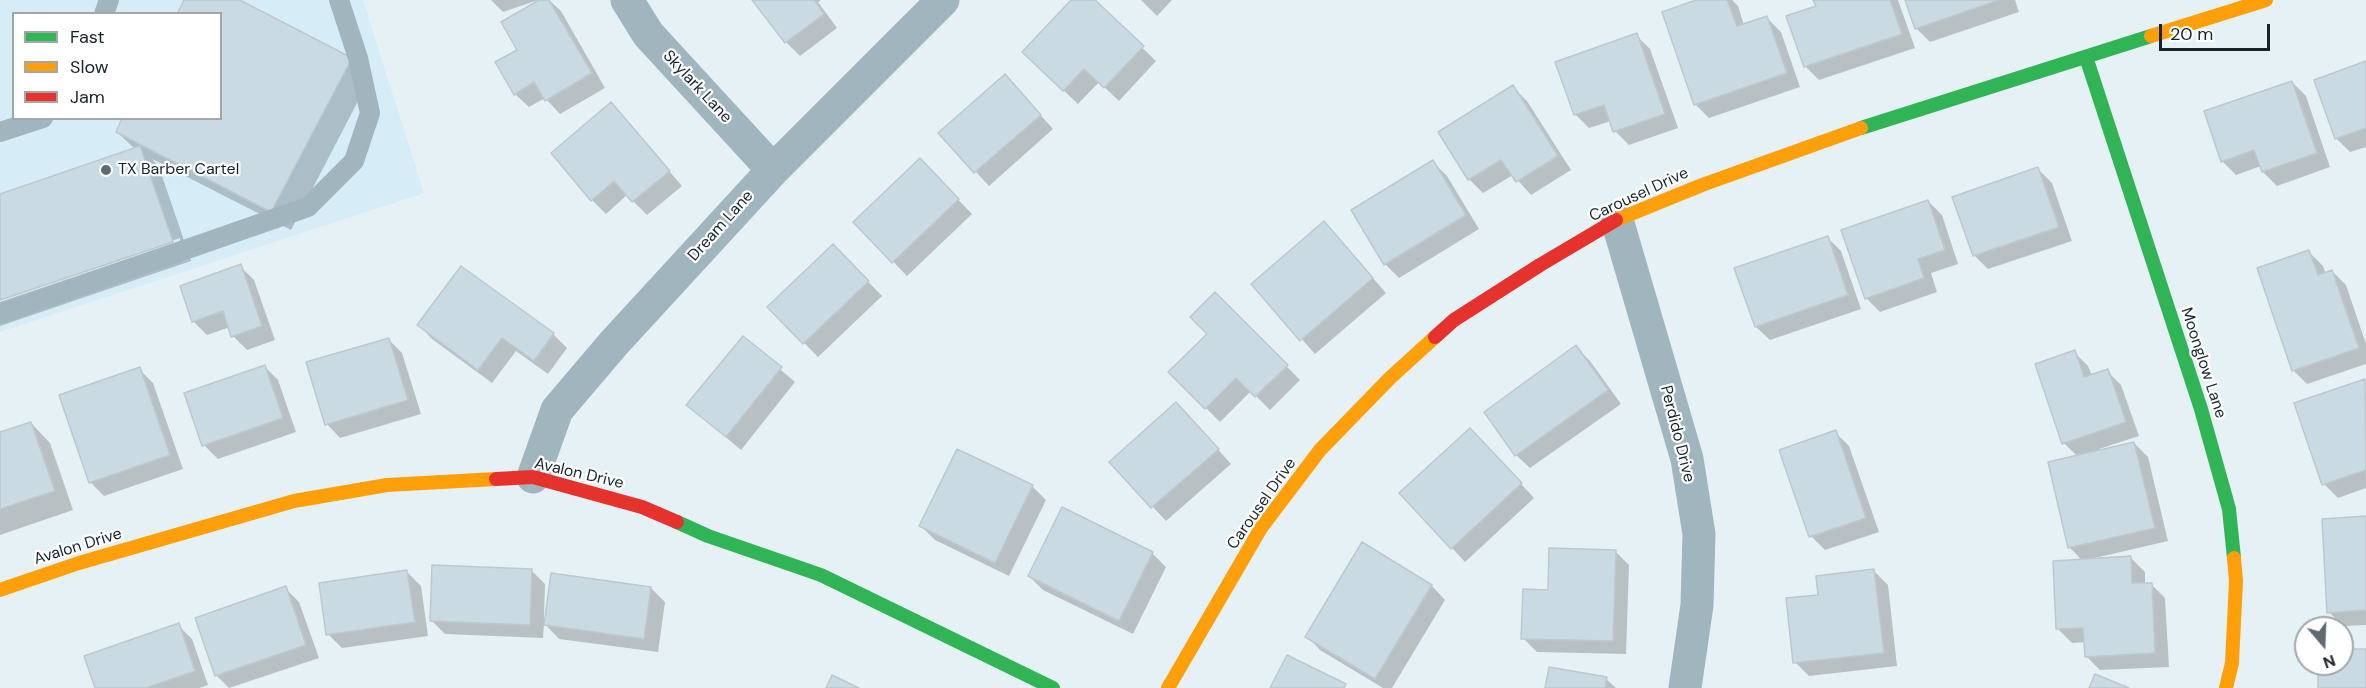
<!DOCTYPE html>
<style>
body{margin:0}
#map{position:relative;width:2366px;height:688px;overflow:hidden;background:#e6f1f6;font-family:"DM Sans",sans-serif}
canvas{display:block}
.legend{position:absolute;left:12px;top:12px;width:210px;height:108px;box-sizing:border-box;background:#fff;border:2px solid #a2a7a9;margin:0;padding:8px 10px;list-style:none;font-size:18px;color:#162328}
.legend li{display:flex;align-items:center;gap:12px;height:30px}
.legend b{width:30px;border:2px solid #a2a7a9}
.north{position:absolute;left:2294px;top:616px;width:60px;height:60px;box-sizing:border-box;background:#fff;border:2px solid #a2a7a9;border-radius:50%;rotate:161deg;font-size:16px;font-weight:700;line-height:24px;text-align:center;color:#162328}
.north::after{content:'';display:block;margin:auto;width:21px;height:27px;background:#5f6b70;clip-path:polygon(50% 0,100% 100%,50% 72%,0 100%)}
.scale{position:absolute;left:2159px;top:24px;width:111px;height:27px;box-sizing:border-box;border:3px solid #162328;border-top:0;padding-left:8px;font-size:18px;line-height:21px;white-space:nowrap;color:#162328;-webkit-text-stroke:4px #fff;paint-order:stroke}
</style>
<div id="map">
<canvas width="2366" height="688"></canvas>
<ul class="legend">
<li><b style="height:8px;background:#30b455"></b>Fast</li>
<li><b style="height:8px;background:#ff9f0a"></b>Slow</li>
<li><b style="height:8px;background:#e5322d"></b>Jam</li>
</ul>
<div class="north">N</div>
<div class="scale">20 m</div>
</div>
<script>
const g = document.querySelector('canvas').getContext('2d');
g.lineJoin = 'round';
function fillPath(path, color) { g.fillStyle = color; g.fill(path, 'evenodd'); }
const poly = rows => new Path2D(rows.map(r => 'M' + r).join(''));
function strokePath(path, color, width, dash) { g.strokeStyle = color; g.lineWidth = width; g.lineCap = dash ? 'butt' : 'round'; g.setLineDash(dash || []); g.stroke(path); }
function label(font, color, halo, rows, align = 'center') {
  g.font = font + ' "DM Sans",sans-serif'; g.lineWidth = 4.5; g.setLineDash([]); g.textBaseline = 'middle'; g.strokeStyle = halo; g.fillStyle = color; for (const [text, x, y, turn = 0] of rows) {
    g.save(); g.translate(x, y); g.rotate((+turn || 0) * Math.PI / 180); g.textAlign = isNaN(turn) ? turn : align; if (halo) g.strokeText(text, 0, 0); g.fillText(text, 0, 0); g.restore();
  }
}
const built = poly([
 [0,0,363,0,424,193,0,332],
 [14,14,220,14,220,118,14,118]
]);
const shadow = poly([
 [186,0,236,0,351,59,370,78,291,230,152,159,159,167,191,261,0,326,0,302,180,241,180,238,0,299,0,195,135,149,117,132,220,118,220,14],
 [491,0,538,0,503,12],
 [540,0,549,0,561,11,605,88,560,114,545,98,529,107,515,94,519,51],
 [754,0,821,0,818,2,837,28,800,56,786,42],
 [1073,0,1093,0,1156,61,1119,101,1099,82,1078,104,1038,66],
 [1141,0,1172,0,1157,16],
 [1700,0,1732,0,1738,6,1744,25,1767,18,1781,32,1800,87,1709,118,1695,104],
 [1815,0,1898,0,1915,48,1819,80,1805,66,1817,7],
 [1907,0,2015,0,2019,12,1930,42,1916,28],
 [1636,35,1650,49,1678,128,1629,145,1615,131,1611,121,1589,128,1575,114],
 [2366,62,2366,147,2350,152,2336,138],
 [1005,76,1053,129,989,186,940,133],
 [2292,82,2306,96,2330,167,2277,186,2263,172,2261,166,2236,175,2222,161],
 [1513,87,1527,101,1571,170,1531,195,1513,175,1483,193,1469,179,1440,133],
 [611,104,682,186,647,215,627,195,606,214,592,200],
 [920,160,972,214,907,276,855,222],
 [1433,162,1447,176,1479,229,1399,278,1385,264],
 [2038,169,2052,183,2072,241,1988,269,1974,255],
 [1928,201,1942,215,1958,264,1931,273,1937,292,1880,312,1866,298],
 [1337,237,1386,293,1315,354,1253,284],
 [1827,237,1841,251,1861,309,1770,340,1756,327],
 [833,246,882,296,818,357,769,307],
 [2309,252,2323,266,2326,274,2332,271,2346,285,2366,344,2366,364,2307,384,2293,370],
 [240,266,254,280,275,340,247,350,233,336,230,327,207,335,193,321],
 [1215,294,1300,380,1270,410,1251,391,1220,422,1170,372,1209,334],
 [419,325,553,334,567,348,548,374,516,351,492,383,432,339],
 [743,338,795,382,741,450,688,405],
 [388,339,402,353,421,414,340,438,327,424],
 [1576,347,1590,361,1621,404,1530,468,1516,455],
 [2074,352,2088,366,2092,376,2107,371,2121,385,2139,436,2099,449,2100,451,2134,443,2148,457,2168,541,2095,558,2095,560,2131,558,2145,572,2145,584,2151,584,2165,598,2169,667,2100,670,2086,656,2086,642,2072,643,2058,629,2083,561,2069,547,2078,457,2064,443],
 [264,366,278,380,296,432,218,459,204,445,186,393],
 [139,369,153,383,183,469,104,496,90,482],
 [2365,380,2366,488,2338,498,2324,484],
 [1190,418,1231,464,1166,521,1111,462],
 [31,423,50,443,73,510,0,535,0,434],
 [1835,432,1849,446,1879,532,1825,550,1811,536],
 [1484,444,1534,498,1465,562,1452,548],
 [1032,486,1046,500,1009,576,935,540,921,526],
 [2366,517,2366,625,2343,626,2329,612],
 [1363,544,1432,586,1445,600,1392,688,1383,688,1320,650,1307,636],
 [1615,551,1629,565,1626,654,1537,652,1523,638],
 [1152,553,1166,567,1133,634,1043,590,1029,576],
 [531,570,545,584,544,618,651,588,665,602,658,652,559,639,544,623,543,638,445,634,431,620],
 [1874,571,1888,585,1897,666,1809,676,1795,662,1819,597],
 [407,572,421,586,428,636,342,648,328,634],
 [285,588,299,602,319,658,229,688,216,675],
 [178,625,192,639,208,685,199,688,96,688],
 [1606,679,1616,688,1547,688]
]);
const building = poly([
 [184,0,240,0,352,58,271,212,116,132,122,118,220,118,220,14,177,14,184,0],
 [539,0,549,0,592,73,545,101,534,82,514,95,495,62,517,50,501,22,539,0],
 [752,0,814,0,824,14,785,43,752,0],
 [1071,0,1095,0,1144,46,1104,88,1084,69,1063,91,1022,52,1071,0],
 [1696,0,1727,0,1737,26,1767,16,1787,73,1694,105,1662,12,1696,0],
 [1813,0,1890,0,1902,34,1804,67,1786,16,1816,6,1813,0],
 [1905,0,1999,0,1915,29,1905,0],
 [1637,33,1665,114,1613,132,1604,105,1574,115,1555,62,1637,33],
 [2366,61,2366,128,2335,139,2314,80,2366,61],
 [1005,74,1041,115,974,173,938,133,1005,74],
 [2292,81,2317,153,2262,172,2254,150,2221,162,2204,111,2292,81],
 [1513,85,1558,156,1516,182,1501,160,1468,180,1438,132,1513,85],
 [611,102,670,171,632,202,614,181,591,201,551,153,611,102],
 [140,146,173,242,0,300,0,194,140,146],
 [920,158,959,199,892,263,853,222,920,158],
 [1433,160,1466,215,1384,265,1351,210,1433,160],
 [2038,167,2059,227,1973,256,1952,197,2038,167],
 [1928,200,1945,250,1918,259,1924,278,1865,299,1841,230,1928,200],
 [1324,221,1373,278,1300,341,1251,284,1324,221],
 [1828,236,1848,295,1755,327,1734,268,1828,236],
 [833,244,869,281,803,344,767,307,833,244],
 [2309,250,2318,275,2332,270,2359,348,2292,371,2257,268,2309,250],
 [241,264,262,326,231,337,223,311,192,322,180,286,241,264],
 [461,266,554,333,534,361,502,338,478,370,417,325,461,266],
 [1215,292,1288,365,1255,397,1236,378,1205,409,1168,372,1207,334,1190,317,1215,292],
 [743,336,782,367,726,437,686,405,743,336],
 [389,338,408,400,325,425,306,362,389,338],
 [1576,345,1608,390,1515,456,1484,412,1576,345],
 [2075,350,2084,377,2108,369,2126,422,2062,444,2035,364,2075,350],
 [265,365,283,418,202,446,184,393,265,365],
 [140,367,170,455,89,483,59,395,140,367],
 [2365,379,2366,470,2322,485,2294,403,2365,379],
 [1176,402,1219,449,1151,508,1109,462,1176,402],
 [31,422,55,491,0,509,0,432,31,422],
 [1470,428,1522,483,1451,549,1399,493,1470,428],
 [1836,430,1866,518,1809,537,1779,450,1836,430],
 [2134,442,2155,528,2068,548,2048,462,2134,442],
 [957,449,1033,485,995,563,919,526,957,449],
 [1062,507,1153,552,1119,621,1028,576,1062,507],
 [2366,516,2366,610,2327,613,2322,519,2366,516],
 [1362,542,1432,585,1375,679,1305,637,1362,542],
 [1549,548,1616,550,1613,641,1521,639,1523,589,1548,590,1549,548],
 [2131,556,2132,583,2152,583,2155,653,2085,657,2083,628,2056,629,2053,561,2131,556],
 [432,565,532,569,530,625,430,621,432,565],
 [1874,569,1884,653,1793,663,1786,598,1818,595,1816,576,1874,569],
 [407,570,415,622,326,635,319,583,407,570],
 [551,573,651,587,644,639,544,625,551,573],
 [286,586,306,645,215,676,195,618,286,586],
 [179,623,195,671,146,688,95,688,84,656,179,623],
 [2342,649,2366,649,2366,688,2318,688,2318,664,2342,664,2342,649],
 [1287,655,1346,684,1344,688,1270,688,1287,655],
 [1549,667,1607,677,1605,688,1545,688,1549,667],
 [2095,674,2129,688,2089,688,2095,674],
 [832,675,859,688,826,688,832,675]
]);
const lane = poly([
 [104,14,109,0],
 [0,132,43,118],
 [0,314,308,207,354,161,370,113,358,58,339,0]
]);
const street = poly([
 [627,0,648,34,773,170],
 [1617,220,1687,459,1699,534,1697,605,1685,688],
 [533,477,557,410,614,343,773,170,943,0]
]);
const fast = poly([
 [2086,57,2201,409,2229,509,2234,558],
 [1861,128,2151,36],
 [677,522,708,536,821,575,1053,688]
]);
const slow = poly([
 [2151,36,2266,0],
 [1616,220,1702,185,1861,128],
 [0,590,79,563,294,501,387,485,496,479],
 [1168,688,1261,528,1320,450,1390,378,1435,337],
 [2226,688,2232,663,2236,581,2234,558]
]);
const jam = poly([
 [1435,337,1454,320,1540,265,1616,220],
 [496,479,533,477,642,507,677,522]
]);
const markers = [
 [106,170,6,"#5f6b70"]
];
const streetNames = [
 ["Skylark Lane",697,87,47],
 ["Carousel Drive",1639,195,-25],
 ["Dream Lane",721,226,-48],
 ["Moonglow Lane",2203,363,72],
 ["Perdido Drive",1677,434,76],
 ["Avalon Drive",579,474,13],
 ["Carousel Drive",1262,504,-55],
 ["Avalon Drive",78,547,-17]
];
const poiNames = [
 ["TX Barber Cartel",118,170]
];
fillPath(built, '#d6edf8');
fillPath(shadow, '#0003');
fillPath(building, '#cadae2');
strokePath(building, '#bdc8ce', 1.5);
strokePath(lane, '#a1b5be', 20);
strokePath(street, '#a1b5be', 33);
strokePath(fast, '#30b455', 14);
strokePath(slow, '#ff9f0a', 14);
strokePath(jam, '#e5322d', 14);
for (const [x, y, r, color] of markers) { const dot = new Path2D(); dot.arc(x, y, r, 0, 2 * Math.PI); g.fillStyle = color; g.fill(dot); strokePath(dot, '#fff', 2); }
label('16px', '#162328', '#fff', streetNames);
label('16px', '#162328', '#fff', poiNames, 'left');
</script>
